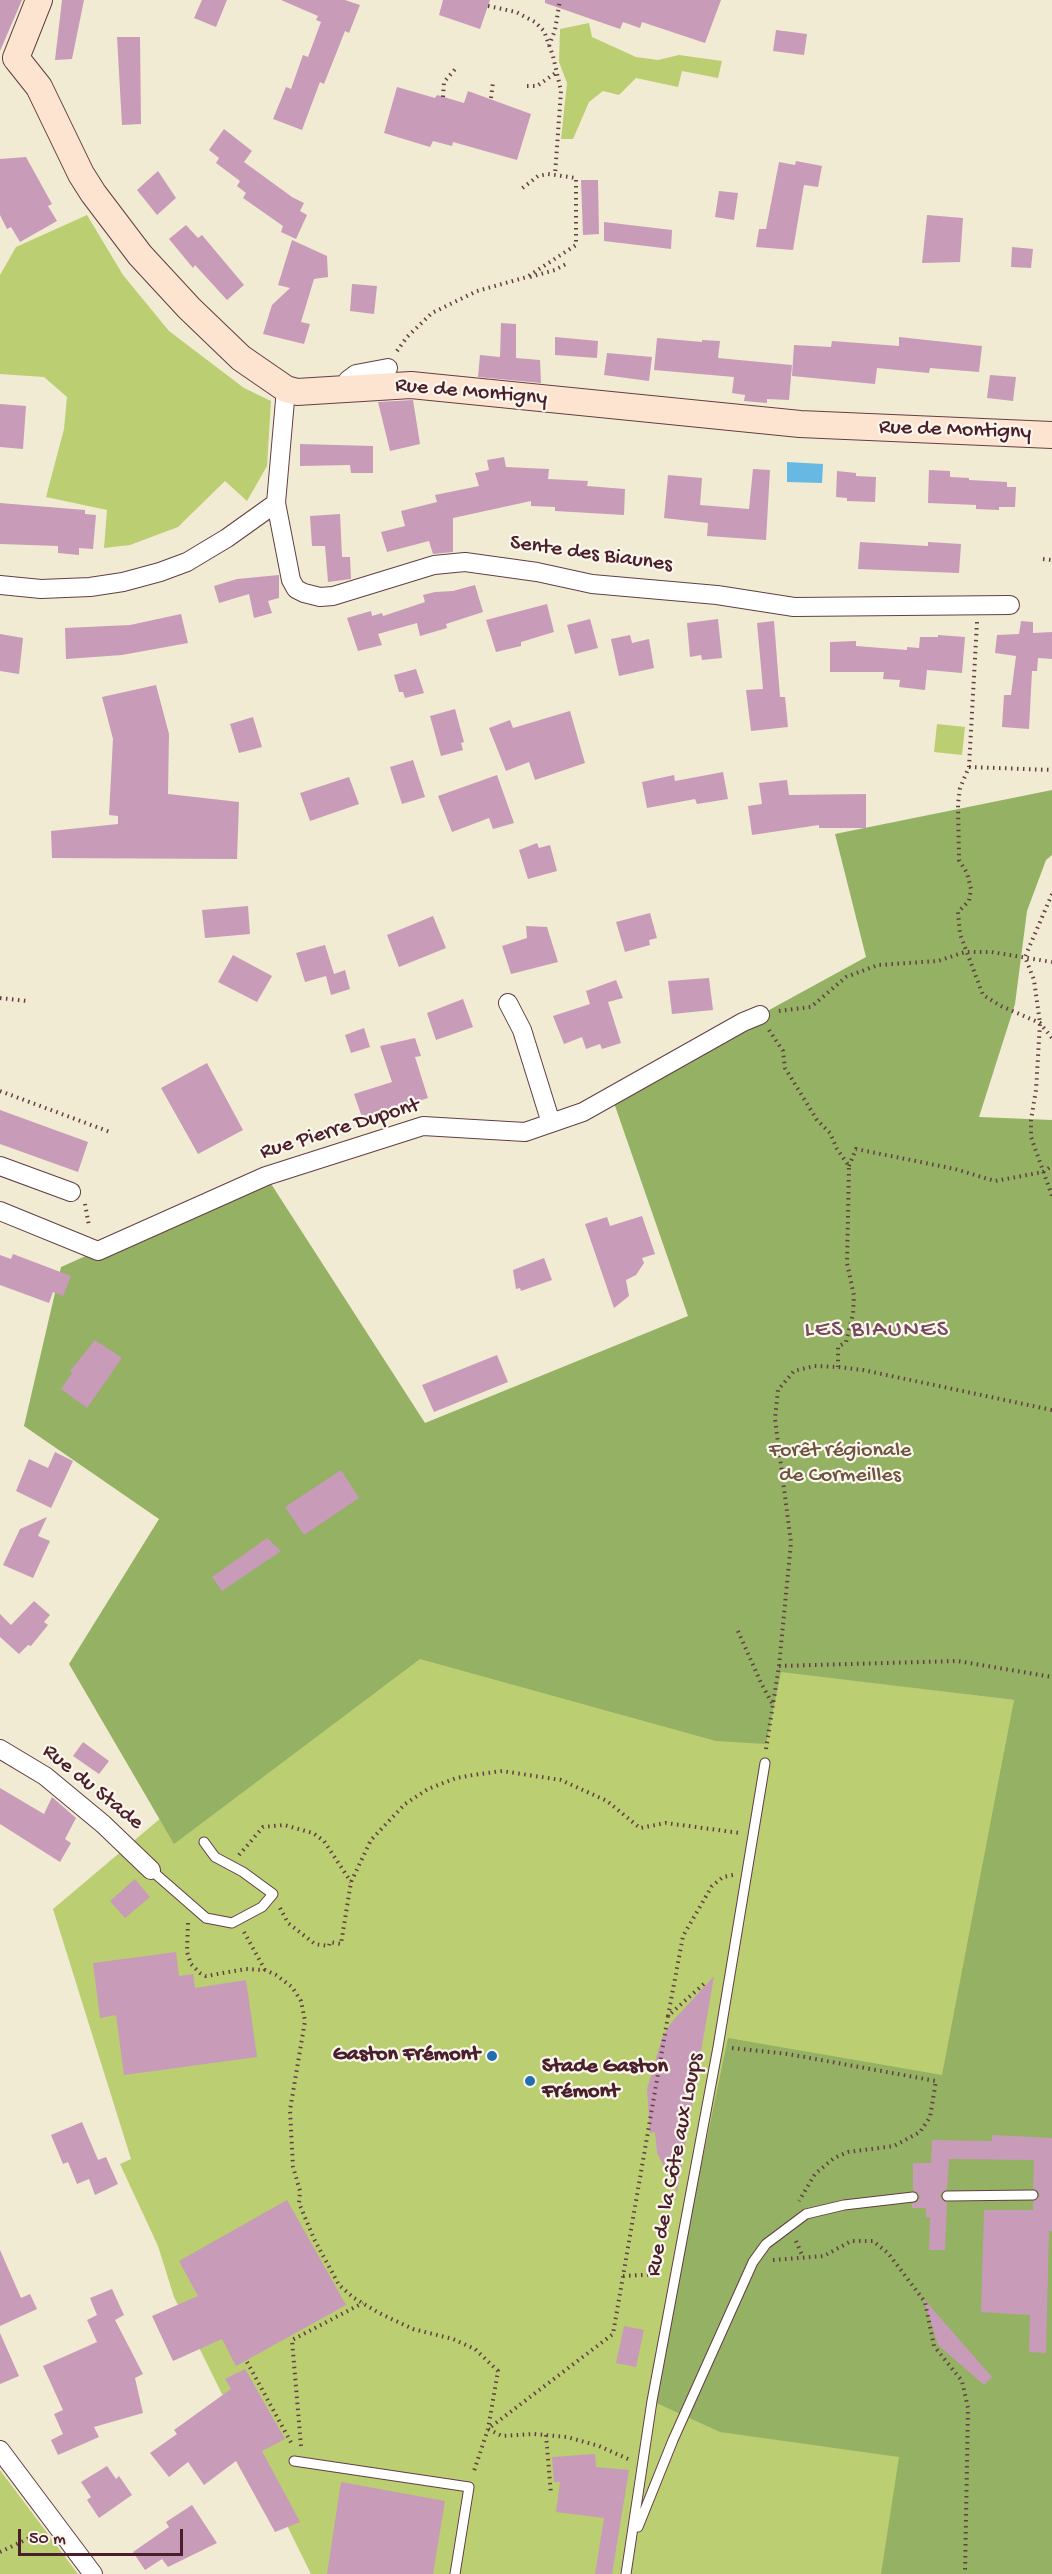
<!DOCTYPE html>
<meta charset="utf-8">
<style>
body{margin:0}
#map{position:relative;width:1052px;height:2574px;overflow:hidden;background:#f1ebd3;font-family:"Gochi Hand",sans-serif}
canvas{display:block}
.scale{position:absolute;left:18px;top:2529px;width:165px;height:27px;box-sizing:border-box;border:3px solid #4a1f2b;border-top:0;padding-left:8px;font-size:18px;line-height:21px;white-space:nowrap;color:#4a1f2b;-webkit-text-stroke:4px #fbf7ec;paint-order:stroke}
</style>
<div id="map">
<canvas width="1052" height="2574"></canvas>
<div class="scale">50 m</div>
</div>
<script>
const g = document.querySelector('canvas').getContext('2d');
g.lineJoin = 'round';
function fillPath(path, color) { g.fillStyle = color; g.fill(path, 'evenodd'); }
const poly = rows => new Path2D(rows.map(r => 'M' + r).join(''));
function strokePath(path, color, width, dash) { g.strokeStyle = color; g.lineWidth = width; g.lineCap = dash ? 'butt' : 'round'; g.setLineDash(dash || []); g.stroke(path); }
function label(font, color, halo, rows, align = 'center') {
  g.font = font + ' "Gochi Hand",sans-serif'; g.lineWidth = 4.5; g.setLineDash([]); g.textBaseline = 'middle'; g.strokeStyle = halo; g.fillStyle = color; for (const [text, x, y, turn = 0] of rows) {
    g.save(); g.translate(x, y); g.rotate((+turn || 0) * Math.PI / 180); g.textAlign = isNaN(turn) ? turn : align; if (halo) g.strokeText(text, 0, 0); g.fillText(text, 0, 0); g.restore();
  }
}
const green = poly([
 [589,23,592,37,636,57,658,60,679,55,722,61,718,78,682,71,678,87,636,78,619,95,603,91,589,102,573,139,561,139,567,83,559,62,560,29],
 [87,215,123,275,169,331,244,388,271,401,267,466,247,501,225,481,178,527,130,545,104,548,107,510,46,497,64,429,67,397,44,377,0,374,0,275,16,247],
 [937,724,965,727,962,755,934,752],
 [392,1623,1014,1700,902,2574,311,2574,174,2297,158,2246,120,2164,131,2159,53,1909],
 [0,2470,78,2574,0,2574]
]);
const forest = poly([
 [1052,790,1052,855,1046,860,1027,911,1015,1004,979,1117,1052,1120,1052,2574,881,2574,899,2457,720,2432,652,2401,728,2038,942,2075,1014,1700,781,1672,766,1744,716,1741,420,1659,174,1844,69,1664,159,1519,24,1426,61,1267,266,1176,425,1423,688,1316,613,1100,760,1015,866,957,835,834]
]);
const water = poly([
 [787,462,823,464,822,483,787,482]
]);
const building = poly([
 [0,0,22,0,0,51],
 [62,0,84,0,72,59,55,60],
 [202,0,227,0,216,27,194,18],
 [281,0,345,0,360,5,349,33,345,31,324,84,320,82,302,130,273,119,286,87,291,89,303,55,308,57,321,22,316,20,318,16],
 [443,0,490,0,480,29,439,15],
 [545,0,721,0,705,43,642,22,640,28,623,22,620,29,545,3],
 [776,30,807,34,804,55,773,51],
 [117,37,140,37,141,124,122,125],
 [397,87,435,98,437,95,464,103,468,91,531,114,517,160,453,142,452,146,433,141,430,147,384,133],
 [224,129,252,151,244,162,292,197,304,203,300,211,307,215,296,239,281,232,283,226,243,198,246,193,237,186,240,181,216,163,219,158,209,150],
 [26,157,52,204,48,206,57,221,20,242,11,227,7,229,0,215,0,159],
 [796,161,822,166,818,187,804,185,793,250,756,247,759,229,766,229,779,162,795,165],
 [158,171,176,198,157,215,137,190],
 [581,180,598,180,599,234,583,235],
 [719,191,738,193,734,220,715,217],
 [927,215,963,218,960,262,922,263],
 [604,222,672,230,671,249,604,241],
 [186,225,198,238,202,235,244,285,227,300,195,265,193,268,169,239],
 [292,240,327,256,328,277,314,279,301,322,310,324,304,344,263,334,272,305,290,288,278,285],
 [1012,247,1033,249,1031,268,1011,267],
 [352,284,377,286,374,314,350,311],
 [501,323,516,324,516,358,540,360,541,383,478,377,480,355,500,357],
 [555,337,598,341,597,358,555,355],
 [899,337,982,346,979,372,930,368,929,373,877,368,875,384,792,376,794,345,831,347,832,341,899,346],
 [657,338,702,342,702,340,720,341,718,358,792,365,789,400,767,399,767,403,744,401,745,395,732,393,734,377,654,370],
 [607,353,652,357,649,381,604,375],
 [990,375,1016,377,1013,401,987,398],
 [413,400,420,444,390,451,378,402],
 [0,404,26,406,23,449,0,447],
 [300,444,373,446,373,473,351,473,350,465,300,466],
 [504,457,506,467,549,469,548,479,588,481,587,486,625,489,624,515,555,511,555,507,531,506,531,501,453,518,453,552,433,554,429,541,387,552,381,532,405,526,401,511,437,502,435,495,479,486,475,473,489,470,487,460],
 [753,469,770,470,766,540,707,536,708,523,664,518,668,475,702,478,700,505,749,509],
 [929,470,950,471,950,477,969,478,969,480,1007,482,1007,487,1016,487,1015,507,999,507,999,510,976,509,976,505,928,503],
 [837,471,856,473,856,476,876,477,875,502,847,501,847,498,836,497],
 [0,503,85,510,85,514,96,515,93,549,79,548,79,555,58,553,58,546,0,544],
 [340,514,342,557,350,557,351,579,328,582,325,546,312,546,310,516],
 [860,542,928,546,928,542,961,544,959,573,858,569],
 [279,575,279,598,268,601,272,613,254,618,249,594,219,603,214,586,237,579],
 [475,585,483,612,446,624,447,628,420,636,417,623,378,634,382,645,358,651,347,618,371,611,372,616,382,613,383,616,425,602,423,595,435,592,453,591],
 [547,604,554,632,521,642,521,646,496,652,486,620],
 [181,614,188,643,122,655,66,659,65,628,130,625],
 [590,619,598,648,575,654,567,625],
 [718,619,722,658,702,660,701,655,690,657,687,623],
 [774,621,780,697,785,697,788,727,751,731,746,690,763,689,757,623],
 [1021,621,1033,622,1033,633,1052,632,1052,659,1038,658,1037,671,1032,671,1029,729,1002,727,1004,695,1011,695,1016,656,995,653,997,635,1019,634],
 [0,634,23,638,19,674,0,671],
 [630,635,632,643,649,639,654,668,619,676,611,639],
 [938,635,965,637,962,673,927,670,925,690,899,687,900,680,883,679,884,672,830,672,830,642,856,641,856,646,907,650,907,647,919,648,920,637,938,637],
 [416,669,424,693,405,698,403,692,399,692,394,675],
 [156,685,169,734,168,794,239,802,237,859,52,858,51,831,118,824,118,816,109,815,113,739,102,697],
 [455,709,464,742,461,743,463,750,441,756,430,716],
 [570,711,585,763,535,780,529,762,506,771,489,728,510,720,513,728],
 [253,717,262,747,239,753,230,724],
 [413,760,425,797,402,804,390,767],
 [723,772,728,799,697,804,695,799,647,808,642,782,674,775,675,781],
 [497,775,514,823,493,829,489,818,452,832,438,796],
 [349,777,359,804,310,821,300,793],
 [787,780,789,795,866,794,866,828,819,828,819,825,752,835,748,806,762,804,759,783],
 [537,843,539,848,550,845,557,871,528,879,519,850],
 [248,906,250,934,205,938,202,910],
 [650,913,657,938,649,940,650,945,625,952,616,922],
 [433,916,446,948,399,967,387,935],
 [526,926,547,927,558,962,511,974,502,946,527,938],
 [325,945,334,974,345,970,350,989,331,995,326,976,305,982,296,953],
 [233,955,272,976,257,1002,218,982],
 [709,978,713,1010,672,1014,668,981],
 [616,980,623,998,608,1002,621,1043,602,1049,600,1044,586,1049,582,1037,564,1044,553,1016,590,1004,586,991],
 [463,999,473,1027,436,1040,427,1013],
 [364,1028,370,1047,351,1053,345,1035],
 [415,1038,421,1056,415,1057,428,1098,391,1109,392,1114,364,1123,354,1094,392,1082,380,1046],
 [207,1063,243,1130,198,1154,161,1088],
 [0,1110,88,1142,78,1172,0,1144],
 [642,1216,655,1254,642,1258,644,1263,636,1275,626,1280,629,1296,614,1308,585,1224,607,1217,610,1226],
 [13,1254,71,1276,63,1296,53,1292,49,1303,0,1285,0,1255,11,1259],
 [544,1258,552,1280,521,1291,520,1288,516,1289,513,1270],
 [95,1340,122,1358,87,1408,61,1389,72,1373,70,1371],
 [497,1355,508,1382,434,1412,422,1385],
 [55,1452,73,1461,51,1508,16,1491,29,1459,48,1468],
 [341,1470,359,1498,304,1535,285,1507],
 [47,1517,38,1536,50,1541,33,1578,3,1565,20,1529],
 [267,1538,281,1551,222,1591,212,1577],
 [34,1601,50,1615,44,1622,48,1625,31,1646,28,1645,19,1654,0,1637,0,1614,11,1625],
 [83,1742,109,1761,99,1774,73,1756],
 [0,1788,44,1814,52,1797,76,1818,65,1839,71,1843,60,1862,0,1824],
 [135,1879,150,1897,125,1918,110,1901],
 [176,1952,179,1976,193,1974,195,1988,246,1980,257,2057,124,2075,116,2015,100,2018,93,1963],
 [714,1976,677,2192,657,2153,655,2132,650,2133,647,2089,662,2038,671,2023],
 [82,2122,98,2160,106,2157,118,2184,95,2195,89,2179,77,2184,68,2162,63,2164,51,2135],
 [992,2135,1052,2138,1052,2231,1049,2231,1046,2353,1029,2352,1030,2315,981,2312,984,2210,1033,2210,1033,2202,1040,2196,1038,2191,1033,2188,1034,2160,949,2159,947,2189,943,2191,940,2195,942,2200,947,2203,945,2250,929,2250,930,2217,926,2218,926,2208,912,2208,912,2204,917,2202,920,2197,918,2193,913,2190,913,2163,931,2163,932,2140,992,2141],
 [287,2200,346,2305,236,2366,222,2339,173,2361,152,2316,198,2296,179,2261],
 [0,2250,21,2298,30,2294,37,2309,0,2326],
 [112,2289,124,2315,115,2320,143,2374,135,2378,143,2413,94,2427,99,2437,58,2455,51,2440,63,2434,54,2414,63,2410,43,2366,97,2342,87,2320,97,2315,90,2298],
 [923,2298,992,2377,984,2385,938,2345],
 [624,2326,644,2330,636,2367,616,2363],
 [0,2333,19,2376,0,2384],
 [245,2369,285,2439,262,2451,300,2522,275,2532,236,2461,204,2485,188,2462,169,2477,150,2453,177,2434,174,2430,231,2389,225,2379],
 [595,2454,596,2467,629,2470,612,2574,595,2574,604,2518,556,2512,560,2482,554,2482,552,2457],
 [107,2466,116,2479,119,2476,132,2495,99,2518,87,2500,91,2497,81,2482],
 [341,2482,445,2501,433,2574,327,2574],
 [192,2505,217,2543,168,2567,162,2559,145,2570,133,2552,169,2527,166,2522]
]);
const path = poly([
 [488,6,516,12,535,22,544,31,553,56,561,91,555,175],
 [549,46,555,30,560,0],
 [527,86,537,86,557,72],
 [443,97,444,82,457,67],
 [491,98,493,82],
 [530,277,555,270,566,264],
 [397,351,407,337,432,313,477,291,527,277,576,245,576,178,548,174,538,176,520,190],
 [1043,559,1052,560],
 [977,622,969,767,960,788,958,804,959,860,967,873,971,889,969,901,958,912,960,934,983,995,1001,1006,1040,1023,1052,1038],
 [969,767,1052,770],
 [1052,894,1025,957,1034,980,1040,1023,1036,1090,1031,1120,1031,1137,1052,1196],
 [0,998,27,1001],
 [779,1011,811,1007,846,977,878,965,938,961,965,952,991,952,1052,962],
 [769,1030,783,1051,785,1068,817,1120,830,1133,837,1149,849,1166,847,1263,854,1296,853,1314,846,1342,838,1347,838,1367],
 [0,1091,110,1132],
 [849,1166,856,1149,955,1169,995,1181,1043,1172,1052,1166],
 [85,1204,89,1226],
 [738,1631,761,1683,773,1705],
 [779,1666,958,1661,1052,1677],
 [766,1749,779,1666,791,1543,775,1419,778,1390,794,1371,814,1366,838,1367,863,1370,1052,1410],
 [239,1855,263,1827,284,1825,313,1833,324,1841,351,1882],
 [280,1908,288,1923,315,1944,329,1946,330,1942,341,1944,351,1882,371,1840,405,1804,428,1789,456,1778,473,1775,502,1771,561,1780,607,1801,640,1828,666,1823,740,1833],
 [188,1923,187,1952,191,1964,200,1973,206,1976,246,1969,265,1970,276,1975,292,1987,301,2001,305,2021,290,2110,293,2167,300,2191,299,2203,314,2239,339,2285,354,2298,379,2313,413,2329,453,2339,475,2349,498,2371,488,2429,473,2474],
 [244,1932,265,1970],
 [668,2016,683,1936,712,1886,723,1877,733,1875],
 [732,2048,788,2054,936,2081,930,2117,920,2132,894,2146,848,2152,834,2158,815,2174,799,2201],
 [796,2241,803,2257],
 [773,2260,824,2256,851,2241,873,2241,888,2253,925,2302,934,2346,962,2381,968,2408,965,2574],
 [623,2276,661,2274],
 [247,2362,293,2446],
 [546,2435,551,2494],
 [301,2446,292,2340,363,2303],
 [628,2459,599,2446,567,2437,534,2434,502,2436,488,2429,613,2334,668,2016,705,1983],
 [0,2552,40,2533]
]);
const lane = poly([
 [151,1870,206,1918,232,1923,262,1907,273,1894,243,1872,215,1857,204,1842],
 [947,2196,1033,2195],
 [294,2461,469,2487,455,2574],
 [638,2527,673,2440,753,2262,766,2244,806,2214,844,2205,913,2197],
 [626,2574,652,2401,718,2047,765,1763]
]);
const street = poly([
 [346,387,348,380,356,374,388,368],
 [286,389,276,503,291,580,296,589,304,593,320,597,333,596,434,565,465,562,537,572,592,584,717,595,794,607,1010,605],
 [0,585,41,589,90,587,123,582,160,572,187,562,227,538,276,503],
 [508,1003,522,1030,551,1123],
 [0,1166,71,1192],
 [0,1211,98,1251,266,1176,423,1126,525,1132,583,1112,743,1022,760,1015],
 [0,1749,45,1776,103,1824,151,1870],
 [0,2450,93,2574]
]);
const secondary = poly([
 [16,58,39,87,81,174,93,193,140,255,189,308,241,358,286,389,297,392,411,385,800,424,1052,435],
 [16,58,39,0]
]);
const markers = [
 [492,2056,6,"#1f6fb2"],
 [530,2081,6,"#1f6fb2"]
];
const streetNames = [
 ["Rue de Montigny",471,393,5],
 ["Rue de Montigny",955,431,2],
 ["Sente des Biaunes",591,555,8],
 ["Rue Pierre Dupont",340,1130,-17],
 ["Rue du Stade",92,1788,39],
 ["Rue de la Côte aux Loups",676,2165,-79]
];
const parkNames = [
 ["Forêt régionale",840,1452],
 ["de Cormeilles",840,1477]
];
const poiNames = [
 ["Gaston Frémont",480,2056],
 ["Stade Gaston",542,2068,"left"],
 ["Frémont",542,2093,"left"]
];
const neighbourhoodNames = [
 ["LES BIAUNES",877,1331]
];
fillPath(green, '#bbce72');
fillPath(forest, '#94b164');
fillPath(water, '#67b8e2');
fillPath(building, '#c89bb9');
strokePath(lane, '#633e44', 11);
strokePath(street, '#633e44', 20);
strokePath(secondary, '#633e44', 28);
strokePath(path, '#633e44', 4, [1.5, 4.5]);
strokePath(lane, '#fff', 9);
strokePath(street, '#fff', 18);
strokePath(secondary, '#fde4d1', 26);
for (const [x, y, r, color] of markers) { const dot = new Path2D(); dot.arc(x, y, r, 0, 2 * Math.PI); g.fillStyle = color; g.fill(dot); strokePath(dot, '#fbf7ec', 2); }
label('22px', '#4a1f2b', '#fbf7ec', streetNames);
label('22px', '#6c5440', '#fbf7ec', parkNames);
label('bold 22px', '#4a1f2b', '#fbf7ec', poiNames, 'right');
g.letterSpacing = '1.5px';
label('24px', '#764a5d', '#fbf7ec', neighbourhoodNames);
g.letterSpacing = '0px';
</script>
